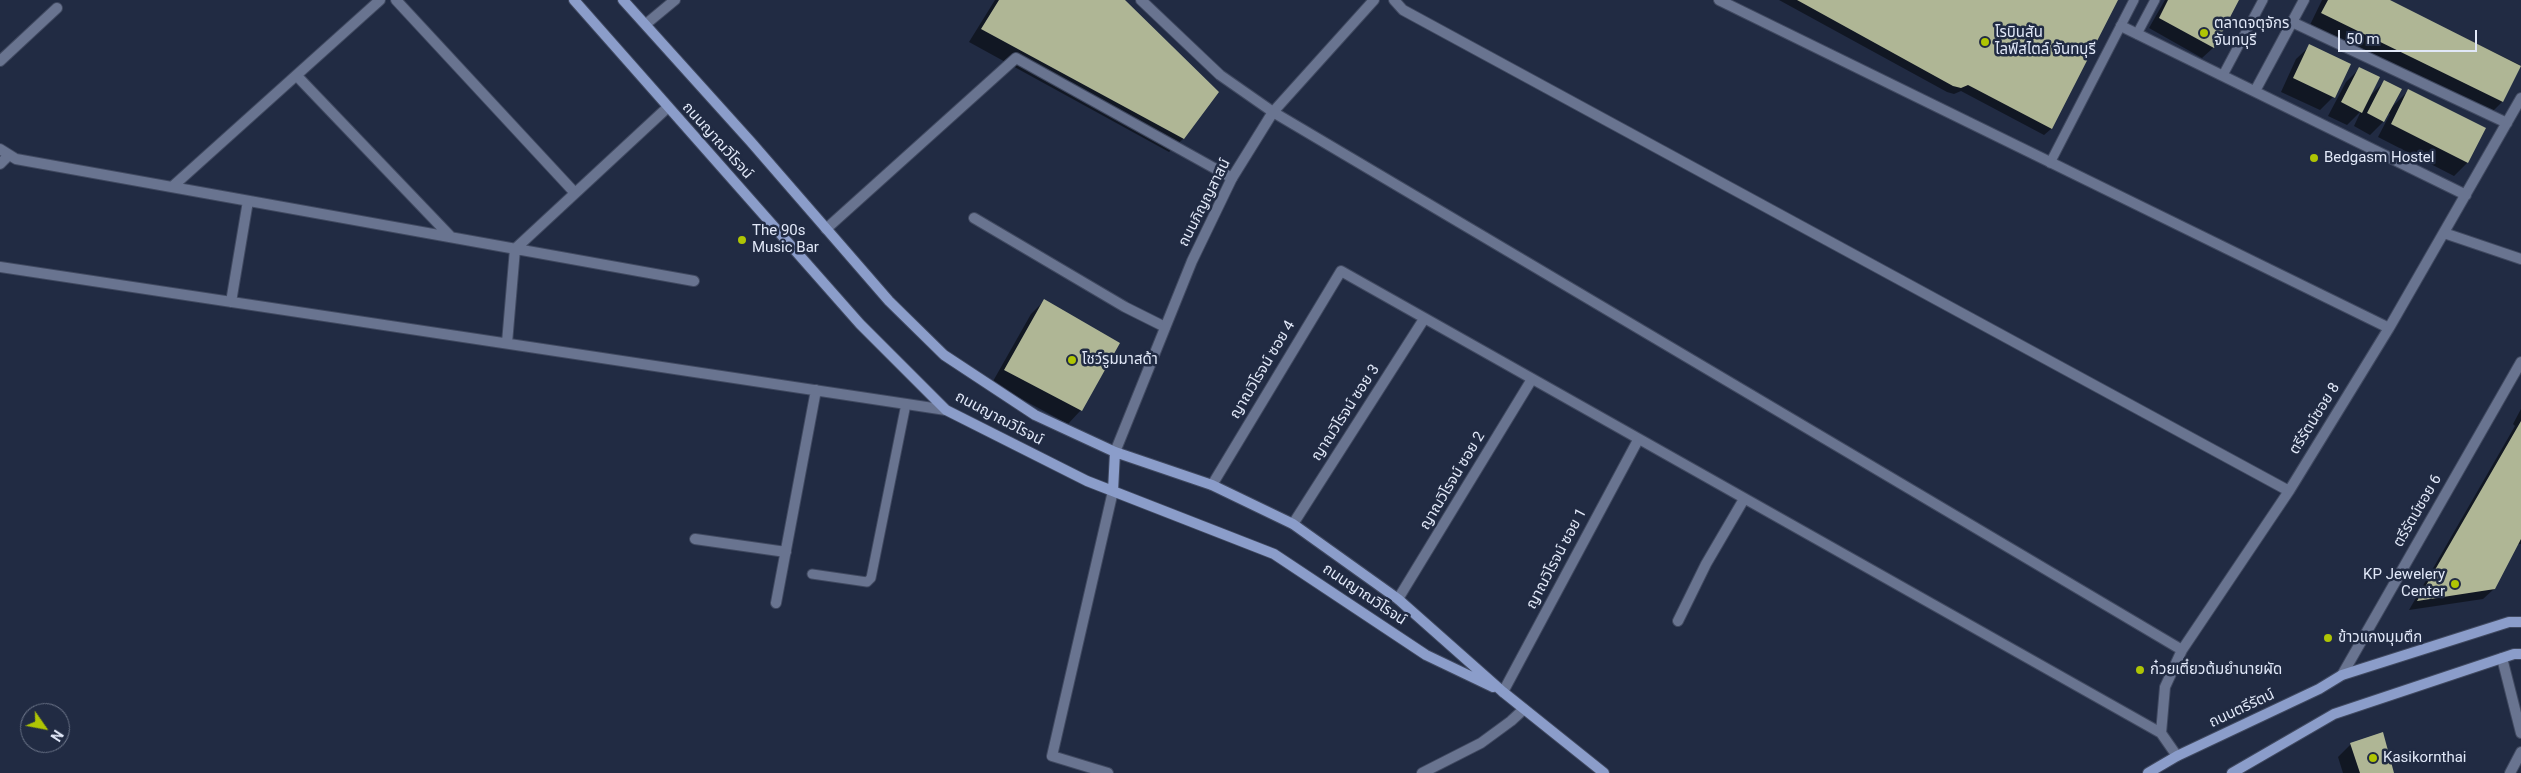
<!DOCTYPE html>
<meta charset="utf-8">
<style>
body{margin:0}
#map{position:relative;width:2521px;height:773px;overflow:hidden;background:#212b43;font-family:Roboto,sans-serif}
canvas{display:block}
.north{position:absolute;left:20px;top:703px;width:50px;height:50px;box-sizing:border-box;background:#212b43;border:1px solid #6e778b;border-radius:50%;rotate:123deg;font-size:14px;font-weight:700;line-height:20px;text-align:center;color:#e1e8f8}
.north::after{content:'';display:block;margin:auto;width:18px;height:22px;background:#afc504;clip-path:polygon(50% 0,100% 100%,50% 72%,0 100%)}
.scale{position:absolute;left:2338px;top:30px;width:139px;height:22px;box-sizing:border-box;border:2px solid #e1e8f8;border-top:0;padding-left:6px;font-size:15px;line-height:18px;white-space:nowrap;color:#e1e8f8;-webkit-text-stroke:4px #212b43;paint-order:stroke}
</style>
<div id="map">
<canvas width="2521" height="773"></canvas>
<div class="north">N</div>
<div class="scale">50 m</div>
</div>
<script>
const g = document.querySelector('canvas').getContext('2d');
g.lineJoin = 'round';
function fillPath(path, color) { g.fillStyle = color; g.fill(path, 'evenodd'); }
const poly = rows => new Path2D(rows.map(r => 'M' + r).join(''));
function strokePath(path, color, width, dash) { g.strokeStyle = color; g.lineWidth = width; g.lineCap = dash ? 'butt' : 'round'; g.setLineDash(dash || []); g.stroke(path); }
function label(font, color, halo, rows, align = 'center') {
  g.font = font + ' Roboto,"Noto Sans Thai",sans-serif'; g.lineWidth = 5; g.setLineDash([]); g.textBaseline = 'middle'; g.strokeStyle = halo; g.fillStyle = color; for (const [text, x, y, turn = 0] of rows) {
    g.save(); g.translate(x, y); g.rotate((+turn || 0) * Math.PI / 180); g.textAlign = isNaN(turn) ? turn : align; if (halo) g.strokeText(text, 0, 0); g.fillText(text, 0, 0); g.restore();
  }
}
const shadow = poly([
 [995,0,1123,0,1217,92,1183,139,1169,152,969,42],
 [1779,0,2115,0,2051,129,2044,135,1961,91,1954,94,1947,92],
 [2165,0,2238,0,2213,48,2202,58,2149,28],
 [2322,0,2387,0,2520,65,2502,102,2489,115,2309,27],
 [2310,46,2333,97,2320,110,2281,92,2296,59],
 [2359,69,2369,97,2385,81,2392,107,2409,90,2485,129,2467,163,2454,176,2378,137,2390,114,2388,113,2383,122,2370,135,2354,126,2361,111,2347,125,2328,116,2346,82],
 [1044,301,1081,410,1068,424,992,383,1031,314],
 [2521,409,2521,544,2517,544,2494,589,2483,599,2409,610,2515,426,2513,424],
 [2351,744,2393,773,2343,773,2338,757]
]);
const building = poly([
 [999,0,1125,0,1219,92,1184,139,981,29],
 [1797,0,2118,0,2052,129,1968,85,1961,88,1953,86],
 [2168,0,2239,0,2214,48,2159,18],
 [2328,0,2390,0,2521,66,2503,102,2321,13],
 [2309,44,2351,64,2335,98,2293,78],
 [2359,67,2380,77,2362,113,2341,102],
 [2384,80,2402,89,2384,122,2367,113],
 [2408,89,2486,128,2468,163,2391,124],
 [1044,299,1120,343,1082,411,1004,370],
 [2521,421,2521,539,2495,589,2417,601],
 [2383,732,2394,773,2360,773,2350,743]
]);
const service = poly([
 [2137,34,2155,0],
 [2223,75,2263,0],
 [2050,163,2134,0],
 [812,574,867,582,871,578,906,404]
]);
const minor = poly([
 [396,0,575,193],
 [1141,0,1220,75,1273,112,2182,650],
 [1394,0,1403,10,2289,491],
 [1719,0,2389,328],
 [2292,22,2507,123],
 [646,24,675,0],
 [2121,26,2466,195],
 [0,61,57,8],
 [297,76,451,237],
 [2255,91,2304,0],
 [0,149,16,159,694,281],
 [0,164,9,155],
 [172,187,380,0],
 [974,218,1125,307,1165,327],
 [826,229,1016,58,1232,178],
 [2444,233,2521,259],
 [0,267,946,410],
 [231,302,248,201],
 [507,343,515,249,667,108],
 [1212,485,1341,271,2161,733],
 [1293,524,1424,319],
 [695,539,786,552],
 [1398,599,1532,379],
 [776,603,816,390],
 [1678,621,1706,564,1744,499],
 [2502,658,2521,733],
 [2342,675,2521,362],
 [1503,692,1638,440],
 [2177,756,2161,733,2165,687,2182,650,2289,491,2389,328,2521,98],
 [1108,773,1052,756,1113,491],
 [1422,773,1481,743,1511,721,1524,709],
 [2510,773,2521,752]
]);
const tertiary = poly([
 [1115,452,1192,261,1232,178,1273,112,1374,0]
]);
const secondary = poly([
 [574,0,860,324,946,410,1087,481,1274,554,1426,655,1493,687],
 [623,0,751,142,889,301,944,355,1035,415,1115,452,1212,485,1293,524,1398,599,1503,692,1604,773],
 [1113,491,1115,452],
 [2148,773,2177,756,2319,689,2342,675,2509,622,2521,622],
 [2232,773,2334,714,2514,654,2521,654]
]);
const markers = [
 [2204,33,5,"#afc504"],
 [1985,42,5,"#afc504"],
 [2314,158,5,"#afc504"],
 [742,240,5,"#afc504"],
 [1072,360,5,"#afc504"],
 [2455,584,5,"#afc504"],
 [2328,638,5,"#afc504"],
 [2140,670,5,"#afc504"],
 [2373,758,5,"#afc504"]
];
const poiNames = [
 ["ตลาดจตุจักร",2214,24],
 ["จันทบุรี",2214,41],
 ["โรบินสัน",1995,33],
 ["ไลฟ์สไตล์ จันทบุรี",1995,50],
 ["Bedgasm Hostel",2324,158],
 ["The 90s",752,231],
 ["Music Bar",752,248],
 ["โชว์รูมมาสด้า",1082,360],
 ["KP Jewelery",2445,575,"right"],
 ["Center",2445,592,"right"],
 ["ข้าวแกงมุมตึก",2338,638],
 ["ก๋วยเตี๋ยวต้มยำนายผัด",2150,670],
 ["Kasikornthai",2383,758]
];
const streetNames = [
 ["ถนนญาณวิโรจน์",717,141,48],
 ["ถนนภิญญสาสน์",1205,203,-63],
 ["ญาณวิโรจน์ ซอย 4",1263,370,-59],
 ["ญาณวิโรจน์ ซอย 3",1346,413,-57],
 ["ถนนญาณวิโรจน์",999,419,28],
 ["ตรีรัตน์ซอย 8",2315,419,-58],
 ["ญาณวิโรจน์ ซอย 2",1453,481,-59],
 ["ตรีรัตน์ซอย 6",2418,511,-60],
 ["ญาณวิโรจน์ ซอย 1",1557,559,-62],
 ["ถนนญาณวิโรจน์",1364,595,34],
 ["ถนนตรีรัตน์",2242,709,-25]
];
fillPath(shadow, '#0007');
fillPath(building, '#afb695');
strokePath(service, '#404960', 11);
strokePath(minor, '#404960', 12);
strokePath(tertiary, '#404960', 12);
strokePath(secondary, '#404960', 12);
strokePath(service, '#697490', 9);
strokePath(minor, '#697490', 10);
strokePath(tertiary, '#697490', 10);
strokePath(secondary, '#8b9dca', 10);
for (const [x, y, r, color] of markers) { const dot = new Path2D(); dot.arc(x, y, r, 0, 2 * Math.PI); g.fillStyle = color; g.fill(dot); strokePath(dot, '#212b43', 2); }
label('15px', '#e1e8f8', '#212b43', poiNames, 'left');
label('15px', '#e1e8f8', '#212b43', streetNames);
</script>
